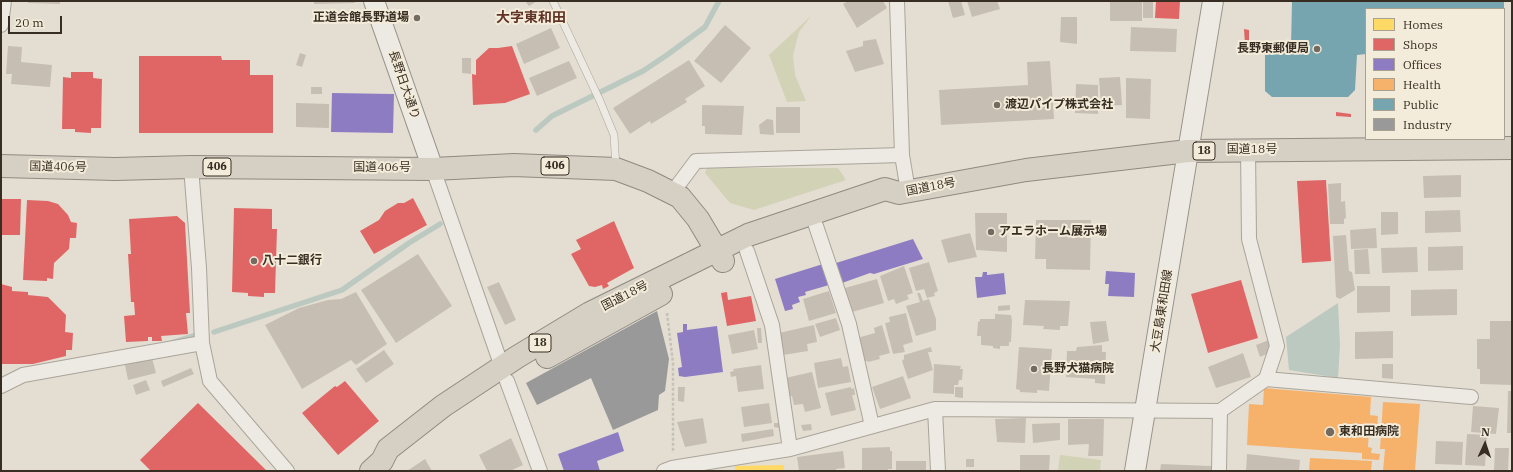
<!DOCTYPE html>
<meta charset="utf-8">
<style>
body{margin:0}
#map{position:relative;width:1513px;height:472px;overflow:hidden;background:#e4ded2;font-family:"IBM Plex Serif",serif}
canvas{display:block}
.frame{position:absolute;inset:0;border:2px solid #382d22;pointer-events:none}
.legend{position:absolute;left:1365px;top:8px;width:140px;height:132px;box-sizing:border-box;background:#f3ecda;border:1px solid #a8a090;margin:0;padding:5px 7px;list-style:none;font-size:12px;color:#382d22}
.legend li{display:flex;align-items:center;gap:8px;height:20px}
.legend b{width:20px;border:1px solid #a8a090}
.north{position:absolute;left:1465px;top:424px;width:40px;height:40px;-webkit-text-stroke:3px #f3ecda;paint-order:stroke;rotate:3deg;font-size:11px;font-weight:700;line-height:16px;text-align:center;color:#382d22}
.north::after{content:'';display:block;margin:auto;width:14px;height:18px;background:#382d22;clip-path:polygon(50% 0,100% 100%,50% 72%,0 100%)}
.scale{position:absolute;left:8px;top:16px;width:54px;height:18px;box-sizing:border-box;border:2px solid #382d22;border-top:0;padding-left:5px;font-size:12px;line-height:14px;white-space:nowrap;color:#382d22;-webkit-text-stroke:3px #f3ecda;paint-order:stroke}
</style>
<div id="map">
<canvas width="1513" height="472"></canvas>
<div class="frame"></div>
<ul class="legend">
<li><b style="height:11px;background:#ffd966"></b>Homes</li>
<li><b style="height:11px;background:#e06666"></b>Shops</li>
<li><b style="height:11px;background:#8e7cc3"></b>Offices</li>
<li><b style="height:11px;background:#f6b26b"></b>Health</li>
<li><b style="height:11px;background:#76a5af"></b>Public</li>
<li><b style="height:11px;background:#999"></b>Industry</li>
</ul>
<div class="north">N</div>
<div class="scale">20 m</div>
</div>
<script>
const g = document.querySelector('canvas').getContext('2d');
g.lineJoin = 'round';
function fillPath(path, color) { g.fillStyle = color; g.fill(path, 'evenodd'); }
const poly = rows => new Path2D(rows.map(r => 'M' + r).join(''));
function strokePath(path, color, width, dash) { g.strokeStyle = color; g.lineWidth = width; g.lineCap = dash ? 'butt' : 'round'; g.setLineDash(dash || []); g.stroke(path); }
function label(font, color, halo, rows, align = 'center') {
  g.font = font + ' "IBM Plex Serif","Noto Sans JP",serif'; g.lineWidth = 4; g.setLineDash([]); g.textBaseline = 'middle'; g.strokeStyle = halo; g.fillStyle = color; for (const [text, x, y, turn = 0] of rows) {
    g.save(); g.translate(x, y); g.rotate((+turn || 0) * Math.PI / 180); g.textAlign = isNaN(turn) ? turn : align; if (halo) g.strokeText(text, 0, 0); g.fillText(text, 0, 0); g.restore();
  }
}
const green = poly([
 [811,16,799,32,793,55,795,75,806,101,787,102,769,55],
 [707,168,838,168,846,180,754,210,730,203,705,173],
 [1060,455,1101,460,1100,471,1058,471]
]);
const water = poly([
 [1338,303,1340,345,1338,378,1289,370,1286,337]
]);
const homes = poly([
 [784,465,784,471,735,471,735,466]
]);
const shops = poly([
 [1156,1,1180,1,1179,19,1155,18],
 [1244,29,1249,30,1249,45,1245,45],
 [512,46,530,94,505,103,473,105,472,74,476,75,476,60,489,48,498,48],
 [139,56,221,56,222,60,250,60,250,75,273,75,273,133,139,133],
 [71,72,93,72,93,78,102,79,101,128,91,128,91,133,75,132,75,129,62,129,63,77,71,78],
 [1336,112,1351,114,1351,117,1336,116],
 [1326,180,1331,261,1302,263,1297,181],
 [413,198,427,225,374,254,360,231,379,220,385,211,398,203,404,203],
 [1,199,21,199,20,235,1,235],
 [27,200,48,201,58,204,68,215,71,222,77,223,76,238,70,238,69,249,54,263,53,279,47,278,47,281,23,280],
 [234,208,272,209,272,229,277,229,275,293,264,293,264,297,248,296,248,293,232,292],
 [177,216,185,223,190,313,186,313,188,334,161,336,162,341,152,341,152,337,148,337,148,341,126,342,124,316,135,315,134,302,131,302,128,254,131,254,129,219],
 [614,221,634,268,607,283,609,286,603,289,602,285,595,287,589,286,571,254,581,249,576,240],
 [1241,280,1258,338,1208,353,1191,294],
 [1,284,12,287,12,291,28,292,28,295,48,297,66,315,65,332,73,333,72,350,66,350,66,356,33,364,1,364],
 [727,292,728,300,751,296,756,321,727,326,721,293],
 [345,381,379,421,338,455,302,413,335,386,337,387],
 [198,403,267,471,151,471,140,460]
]);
const offices = poly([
 [332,93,394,94,393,133,331,132],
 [913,239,923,259,874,274,870,273,842,283,836,263],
 [823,264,829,285,805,292,806,295,798,297,800,302,792,305,793,309,785,311,775,279],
 [1106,271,1135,273,1134,297,1108,296,1109,284,1105,284],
 [983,272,987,272,987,275,1004,273,1006,294,977,298,975,277,982,277],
 [683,324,687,324,687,330,717,326,723,372,685,377,679,376,678,368,682,367,677,333,683,332],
 [618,432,624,451,597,461,600,471,564,471,558,454]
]);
const health = poly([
 [1264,388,1371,397,1370,415,1378,416,1377,431,1369,430,1368,447,1372,448,1371,453,1380,454,1379,460,1362,459,1362,453,1247,445,1249,404,1263,405],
 [1383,402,1420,404,1415,471,1383,471,1385,449,1380,449],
 [1310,458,1372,461,1371,471,1309,471]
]);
const public = poly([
 [1292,1,1504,1,1504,9,1366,9,1366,54,1357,55,1355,90,1348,97,1272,97,1265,91,1265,51,1271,47,1291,47]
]);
const industry = poly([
 [657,311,669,359,665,391,659,395,658,410,613,430,591,378,537,405,526,383]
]);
const stream = poly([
 [536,130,552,116,643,71,667,55,705,27,719,1],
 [214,332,342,290,409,243,440,224],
 [174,342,196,335]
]);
const building = poly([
 [28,1,60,1,60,4,28,3],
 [314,1,355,1,355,3,314,4],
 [525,1,537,1,529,6],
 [848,1,883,1,887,8,857,28,843,4],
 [948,1,961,1,965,15,953,18],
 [967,1,997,1,1000,9,972,17],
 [1110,1,1142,1,1142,21,1110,21],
 [1143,1,1153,1,1153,18,1143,18],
 [1061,17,1077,17,1077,44,1060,42],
 [725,25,751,48,721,83,694,61],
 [1131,27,1177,29,1176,52,1130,51],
 [551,28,560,48,524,64,516,44],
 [876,39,884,64,855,72,846,51,863,46,863,41],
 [8,46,22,47,21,62,52,65,50,87,11,84,12,74,6,74],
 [300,53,306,55,302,67,296,65],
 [462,58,471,58,471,74,462,73],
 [689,60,705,86,685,99,687,102,651,124,650,121,630,134,613,108],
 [569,61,577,78,537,96,529,78],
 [1050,61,1054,119,941,125,939,90,1028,85,1027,62],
 [1120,77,1122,105,1101,106,1099,78],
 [1126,78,1151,79,1150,119,1126,118],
 [1076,84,1098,85,1098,114,1075,113],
 [311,87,322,87,322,94,311,94],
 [296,103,329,104,329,128,296,127],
 [702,105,744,106,742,135,705,134,705,126,702,126],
 [776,107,800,107,800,133,776,133],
 [767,119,773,120,774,135,760,134,759,125],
 [1461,175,1461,197,1424,198,1423,176],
 [1341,183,1341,202,1345,201,1346,218,1344,219,1344,224,1330,224,1328,184],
 [1460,210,1461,232,1425,233,1425,211],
 [1381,212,1398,212,1398,234,1381,235],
 [975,213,1007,213,1007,252,976,250],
 [1036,220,1091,220,1090,270,1046,269,1046,259,1035,259],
 [1376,228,1377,248,1351,249,1350,230],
 [970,233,977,257,948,263,941,240],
 [1346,235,1349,271,1352,272,1355,290,1340,299,1336,297,1333,236],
 [1463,246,1463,270,1428,271,1428,247],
 [1417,247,1418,272,1382,273,1381,248],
 [1368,249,1370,274,1355,274,1354,250],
 [418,254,452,306,396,343,361,290],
 [929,262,938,291,934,293,935,296,927,298,924,289,916,291,909,268],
 [904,266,913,293,907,295,909,299,896,304,894,299,888,301,880,276],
 [877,279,884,303,852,312,850,303,847,303,845,288],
 [499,282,516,320,505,325,487,287],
 [1357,286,1390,286,1390,312,1357,313],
 [1457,289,1457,315,1411,316,1411,290],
 [829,291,836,313,809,321,803,299],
 [356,292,387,344,356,365,351,360,302,389,265,325,299,308,328,300,341,299],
 [917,293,920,293,923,301,929,299,936,319,936,330,916,336,906,306,920,302],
 [1025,300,1070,301,1068,326,1060,326,1060,330,1043,329,1044,326,1023,325],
 [1010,305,1010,310,998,311,998,306],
 [906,313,913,342,903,345,905,352,893,354,885,323,890,322,889,317],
 [995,314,1011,315,1012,321,1011,342,1009,342,1009,346,1000,346,1000,349,993,348,993,346,981,345,981,336,977,336,978,322,980,321,980,319,995,319],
 [836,318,840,330,820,337,815,324],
 [1106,321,1109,341,1093,344,1090,322],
 [1490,321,1512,321,1512,385,1480,384,1480,369,1477,369,1477,339,1490,339],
 [814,325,817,342,807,344,808,351,783,355,779,333],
 [882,325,890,353,879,356,880,359,868,362,867,361,864,361,857,338,875,333,874,328],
 [757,328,761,328,762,343,758,343],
 [754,330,758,349,732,354,728,335],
 [1393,331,1393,358,1355,359,1355,332],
 [1269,340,1273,351,1260,357,1256,345],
 [1102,345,1102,352,1106,352,1105,384,1095,383,1095,379,1066,377,1067,351,1076,351,1077,347],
 [931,347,932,352,928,352,933,370,908,379,902,361,904,359,904,355],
 [1019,347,1052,349,1049,391,1037,390,1037,393,1020,392,1020,390,1016,389],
 [384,350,394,364,366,383,356,369],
 [1243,353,1251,377,1216,388,1208,367],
 [152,358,156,373,128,380,125,365],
 [841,358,843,367,848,366,851,382,818,388,814,363],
 [934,364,961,366,960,369,963,369,962,380,959,380,958,385,954,385,954,394,933,393],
 [1382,364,1393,364,1393,379,1382,378],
 [761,365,764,389,738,392,736,376,731,377,730,372,734,371,733,369],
 [191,368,194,374,163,387,161,381],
 [812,372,821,408,805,412,803,404,794,405,792,396,789,397,785,378],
 [903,376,911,398,880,409,872,387],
 [146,380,150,390,136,395,133,385],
 [678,387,685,387,684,402,678,401],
 [851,387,851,389,854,388,855,395,852,395,856,410,831,416,825,393],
 [955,387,963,387,963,398,955,397],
 [1508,391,1512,391,1512,433,1507,433],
 [769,403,772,423,744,427,741,407],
 [1473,406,1499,408,1496,434,1471,432],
 [703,418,707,443,685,447,677,422],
 [1026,418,1025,443,997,442,995,419],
 [1068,419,1104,419,1103,456,1088,456,1089,444,1068,445],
 [774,423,780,423,779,428,774,427],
 [1060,423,1060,440,1033,443,1032,424],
 [811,424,812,430,803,431,801,425],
 [773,429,774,436,742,442,741,434],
 [1467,434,1487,435,1485,466,1465,465],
 [511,438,523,465,510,471,487,471,479,455],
 [1436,441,1463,442,1462,465,1435,464],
 [890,447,890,451,892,451,892,469,888,469,888,471,862,470,862,448],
 [1495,448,1509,448,1508,471,1494,471],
 [843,451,845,468,836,469,836,471,799,471,797,457],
 [1247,454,1300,460,1299,471,1246,471],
 [1020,455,1050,455,1049,471,1020,471],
 [425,459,432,471,407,471],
 [966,459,974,459,974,467,966,467],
 [896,461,926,461,926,471,896,471],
 [1161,464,1211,466,1211,471,1160,471]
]);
const path = poly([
 [667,313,673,363,673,453]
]);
const lane = poly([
 [553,1,600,101,614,135,616,168]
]);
const street = poly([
 [897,1,902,155,908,191],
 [1,25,4,1],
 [191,167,199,268,202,343,210,381,287,471],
 [433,169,502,367],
 [672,193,696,161,902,155],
 [816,226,849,324,872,426],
 [747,251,772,325,790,449],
 [1266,379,1471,397],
 [507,381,540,471],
 [1,386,23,375,202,343],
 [935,409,938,471],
 [664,471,672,468,790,449,935,409,1220,411,1266,379,1277,346,1249,239,1248,149],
 [1219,471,1220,411]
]);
const secondary = poly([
 [374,1,433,169],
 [1135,471,1213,1]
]);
const highway = poly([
 [1,166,115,169,191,167,433,169,514,165,616,169,648,181,680,197,698,219,723,261],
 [547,357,661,294],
 [371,471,382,461,388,449,443,406,517,357,590,313,748,235,885,189,899,193,1026,170,1188,151,1512,148]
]);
const markers = [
 [417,18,4,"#746b60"],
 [1317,49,4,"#746b60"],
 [997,105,4,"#746b60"],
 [991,232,4,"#746b60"],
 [254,261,4,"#746b60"],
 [1034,369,4,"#746b60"],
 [1330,432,5,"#746b60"]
];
const shields = [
 [1204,151,22],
 [555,166,28],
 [217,167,28],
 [540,343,22]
];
const shieldNames = [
 ["18",1204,151],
 ["406",555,166],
 ["406",217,167],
 ["18",540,343]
];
const poiNames = [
 ["正道会館長野道場",409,18,"right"],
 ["長野東郵便局",1309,49,"right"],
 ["渡辺パイプ株式会社",1005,105],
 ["アエラホーム展示場",999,232],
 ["八十二銀行",262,261],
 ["長野犬猫病院",1042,369],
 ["東和田病院",1339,432]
];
const streetNames = [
 ["長野日大通り",404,85,71],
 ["国道18号",1252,150],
 ["国道406号",58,167,1],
 ["国道406号",382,168],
 ["国道18号",931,187,-11],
 ["国道18号",625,296,-27],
 ["大豆島東和田線",1162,311,-81]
];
const quarterNames = [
 ["大字東和田",531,18]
];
fillPath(green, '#d2d2b6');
fillPath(water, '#bcc9c1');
fillPath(homes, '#ffd966');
fillPath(shops, '#e06666');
fillPath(offices, '#8e7cc3');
fillPath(health, '#f6b26b');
fillPath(public, '#76a5af');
fillPath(industry, '#999');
strokePath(stream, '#bcc9c1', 5.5);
fillPath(building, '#c7beb3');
strokePath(lane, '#aaa49a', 8);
strokePath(street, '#aaa49a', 16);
strokePath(secondary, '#99938a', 22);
strokePath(highway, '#8f8981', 24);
strokePath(path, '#c5c1b9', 2.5, [3, 2]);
strokePath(lane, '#eceae3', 7);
strokePath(street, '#eceae3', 14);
strokePath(secondary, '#eceae3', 20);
strokePath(highway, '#d6cfc4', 22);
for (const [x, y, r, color] of markers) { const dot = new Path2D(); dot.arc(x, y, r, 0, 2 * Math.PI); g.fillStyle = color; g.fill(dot); strokePath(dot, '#f3ecda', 1.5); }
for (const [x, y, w] of shields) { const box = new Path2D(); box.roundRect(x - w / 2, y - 9, w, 18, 3); g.fillStyle = '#f3ecda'; g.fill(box); strokePath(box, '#382d22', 1); }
label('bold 11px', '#382d22', null, shieldNames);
label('bold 12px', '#382d22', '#f3ecda', poiNames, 'left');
label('12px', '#382d22', '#f3ecda', streetNames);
label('bold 14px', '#603326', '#f3ecda', quarterNames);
</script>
